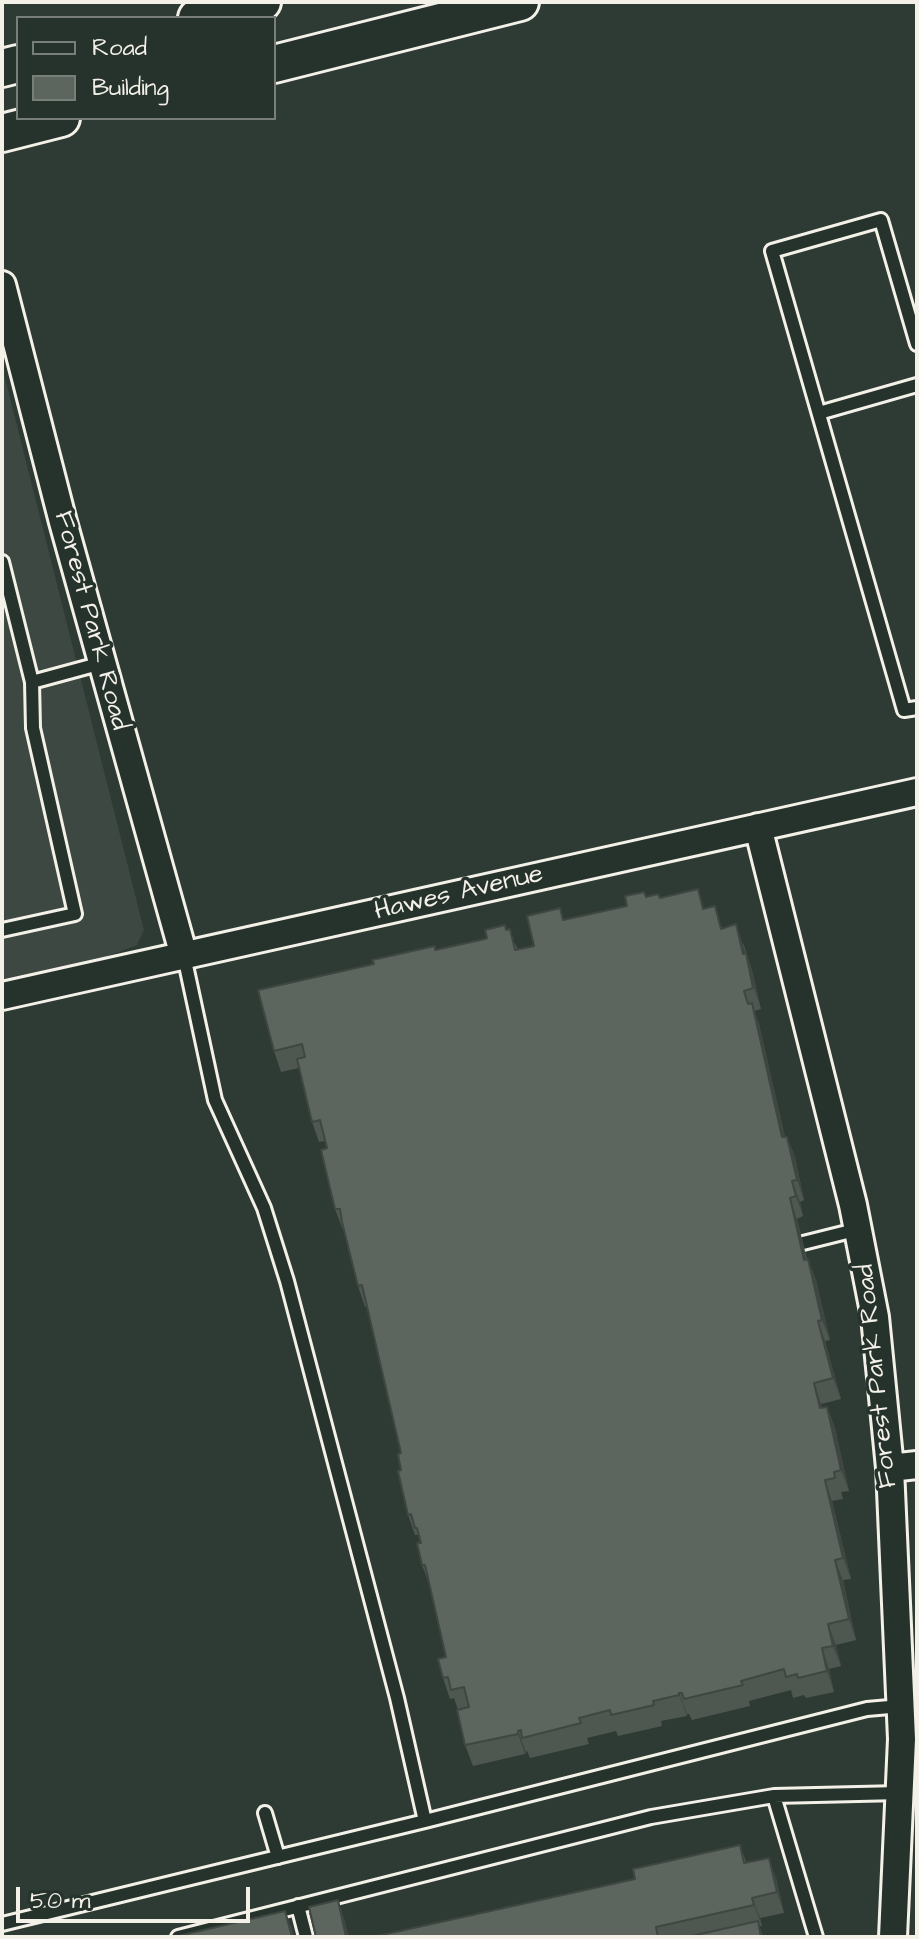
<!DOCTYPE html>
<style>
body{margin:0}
#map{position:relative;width:919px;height:1939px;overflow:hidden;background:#2e3b34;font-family:"Architects Daughter",sans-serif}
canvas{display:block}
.frame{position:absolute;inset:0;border:4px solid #f4f1e8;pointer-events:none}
.legend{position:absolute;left:16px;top:16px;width:260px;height:104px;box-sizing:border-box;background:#26332d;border:2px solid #787f78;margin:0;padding:10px 14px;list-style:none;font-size:24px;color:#f4f1e8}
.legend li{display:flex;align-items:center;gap:16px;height:40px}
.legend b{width:40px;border:2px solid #787f78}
.scale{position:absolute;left:16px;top:1887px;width:234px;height:36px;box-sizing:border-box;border:4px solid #f4f1e8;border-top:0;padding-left:10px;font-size:24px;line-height:28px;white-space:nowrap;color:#f4f1e8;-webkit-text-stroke:6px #26332d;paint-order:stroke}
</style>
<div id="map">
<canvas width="919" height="1939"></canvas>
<div class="frame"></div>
<ul class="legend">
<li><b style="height:10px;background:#26332d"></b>Road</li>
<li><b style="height:22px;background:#5c655e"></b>Building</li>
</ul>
<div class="scale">50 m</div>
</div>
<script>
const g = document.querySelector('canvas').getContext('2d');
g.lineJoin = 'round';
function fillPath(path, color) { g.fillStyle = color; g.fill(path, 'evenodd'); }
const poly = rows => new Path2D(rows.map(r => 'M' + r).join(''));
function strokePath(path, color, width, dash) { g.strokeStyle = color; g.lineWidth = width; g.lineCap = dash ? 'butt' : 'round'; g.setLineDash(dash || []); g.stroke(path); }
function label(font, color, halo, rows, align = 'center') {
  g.font = font + ' "Architects Daughter",sans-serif'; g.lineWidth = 7; g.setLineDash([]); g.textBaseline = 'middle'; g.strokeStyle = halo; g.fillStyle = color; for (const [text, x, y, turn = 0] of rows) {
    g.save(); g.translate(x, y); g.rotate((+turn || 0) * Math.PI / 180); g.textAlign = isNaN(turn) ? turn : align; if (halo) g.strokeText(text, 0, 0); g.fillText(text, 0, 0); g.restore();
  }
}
const built = poly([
 [2,366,144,930,137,945,105,957,2,979]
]);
const lane = poly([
 [917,344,881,220,772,251,904,710,917,708],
 [819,413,917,385],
 [2,562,32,682,33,728,75,914,2,930],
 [32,682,102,663],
 [184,956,215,1100,264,1208,287,1281,397,1698,425,1821,867,1709,901,1706],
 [803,1243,859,1229],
 [774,1796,900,1793],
 [265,1813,278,1857],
 [298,1906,306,1937],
 [2,1924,425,1821],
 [178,1937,651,1817,774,1796,816,1937]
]);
const street = poly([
 [2,285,63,522,184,956],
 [758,827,853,1205,875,1317,890,1468,902,1739,893,1937],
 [2,996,917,792],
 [890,1468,917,1465]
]);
const secondary = poly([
 [197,18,262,2],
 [274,64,520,2],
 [2,68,18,64],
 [2,133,61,118]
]);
const wall = poly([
 [646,897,660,898,705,909,723,928,744,945,753,974,761,1009,754,1011,759,1024,785,1137,787,1137,795,1157,804,1200,800,1202,803,1216,797,1219,807,1259,816,1280,830,1340,825,1341,841,1399,821,1404,822,1408,827,1407,835,1428,849,1491,841,1492,843,1499,832,1501,851,1579,843,1580,856,1640,836,1645,841,1666,829,1669,834,1692,806,1698,804,1695,793,1698,791,1690,749,1701,750,1706,692,1720,689,1714,687,1714,687,1716,661,1721,662,1726,618,1736,616,1731,587,1738,589,1744,530,1758,527,1751,526,1752,525,1754,473,1766,465,1745,458,1710,454,1698,450,1699,443,1678,446,1657,430,1586,422,1565,420,1543,418,1535,415,1535,408,1515,401,1470,401,1453,367,1306,365,1307,358,1286,344,1230,343,1230,335,1209,325,1141,319,1142,312,1122,299,1068,281,1072,274,1051,436,950,487,938,506,929,518,949,534,946,564,920,627,906],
 [740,1845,746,1862,776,1878,784,1913,760,1918,762,1926,759,1926,763,1937,373,1937,635,1879]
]);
const shadedWall = poly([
 [736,924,753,974,761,1009,743,954],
 [752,1003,759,1024,790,1158,782,1137],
 [787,1137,795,1157,804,1200,797,1180],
 [792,1181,800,1202,803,1216,796,1196],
 [790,1198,797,1219,811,1280,804,1260],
 [808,1259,816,1280,830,1340,822,1320],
 [818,1321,825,1341,841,1399,833,1378],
 [814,1383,821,1404,827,1429,820,1408],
 [827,1407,835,1428,849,1491,841,1470],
 [825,1480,832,1501,851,1579,843,1558],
 [835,1560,843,1580,856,1640,849,1619],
 [828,1624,836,1645,841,1666,833,1646],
 [822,1648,829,1669,834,1692,827,1671],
 [679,1693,687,1714,687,1716,679,1695],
 [518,1731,526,1752,525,1754,518,1734],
 [769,1858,776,1878,784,1913,777,1892],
 [752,1898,760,1918,762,1926,754,1905],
 [338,1900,345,1921,349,1937,346,1937],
 [285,1911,293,1931,294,1937,292,1937]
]);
const building = poly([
 [698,889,703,909,715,906,721,929,736,924,743,954,746,953,753,988,744,991,748,1004,752,1003,782,1137,787,1137,797,1180,792,1181,796,1196,790,1198,804,1260,808,1259,822,1320,818,1321,833,1378,814,1383,820,1408,827,1407,841,1470,834,1472,835,1478,825,1480,843,1558,835,1560,849,1619,828,1624,833,1646,822,1648,827,1671,798,1678,797,1674,786,1677,784,1669,741,1681,743,1685,684,1699,682,1693,679,1693,679,1695,653,1701,654,1705,611,1715,610,1710,579,1718,581,1723,522,1738,521,1730,518,1731,518,1734,465,1745,457,1710,469,1707,464,1687,451,1690,448,1677,443,1678,438,1659,446,1657,425,1565,422,1565,417,1543,421,1543,417,1528,415,1528,411,1514,408,1515,398,1471,401,1470,398,1454,401,1453,362,1285,358,1286,342,1222,340,1209,335,1209,321,1150,327,1148,320,1120,312,1122,297,1059,305,1057,302,1044,274,1051,258,990,374,964,372,960,435,946,435,950,485,939,487,938,485,930,505,925,506,930,510,929,515,950,534,946,527,916,560,908,563,920,627,906,625,896,644,892,646,897,658,894,660,898,698,889],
 [740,1845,744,1863,769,1858,777,1892,752,1898,754,1905,656,1927,658,1937,373,1937,635,1879,633,1869,740,1845],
 [338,1900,346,1937,316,1937,309,1907,338,1900],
 [285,1911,292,1937,174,1937,285,1911],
 [758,1921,761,1937,687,1937,758,1921]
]);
const streetNames = [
 ["Forest Park Road",90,621,75],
 ["Hawes Avenue",459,894,-13],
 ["Forest Park Road",878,1376,-96]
];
fillPath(built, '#3c4841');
strokePath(lane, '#f4f1e8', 18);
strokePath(street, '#f4f1e8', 32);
strokePath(secondary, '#f4f1e8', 42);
strokePath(lane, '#26332d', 12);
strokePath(street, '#26332d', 26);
strokePath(secondary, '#26332d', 36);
fillPath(wall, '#4f5751');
fillPath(shadedWall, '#404742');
fillPath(building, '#5c655e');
strokePath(building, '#404742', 2);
label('26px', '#f4f1e8', '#26332d', streetNames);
</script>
